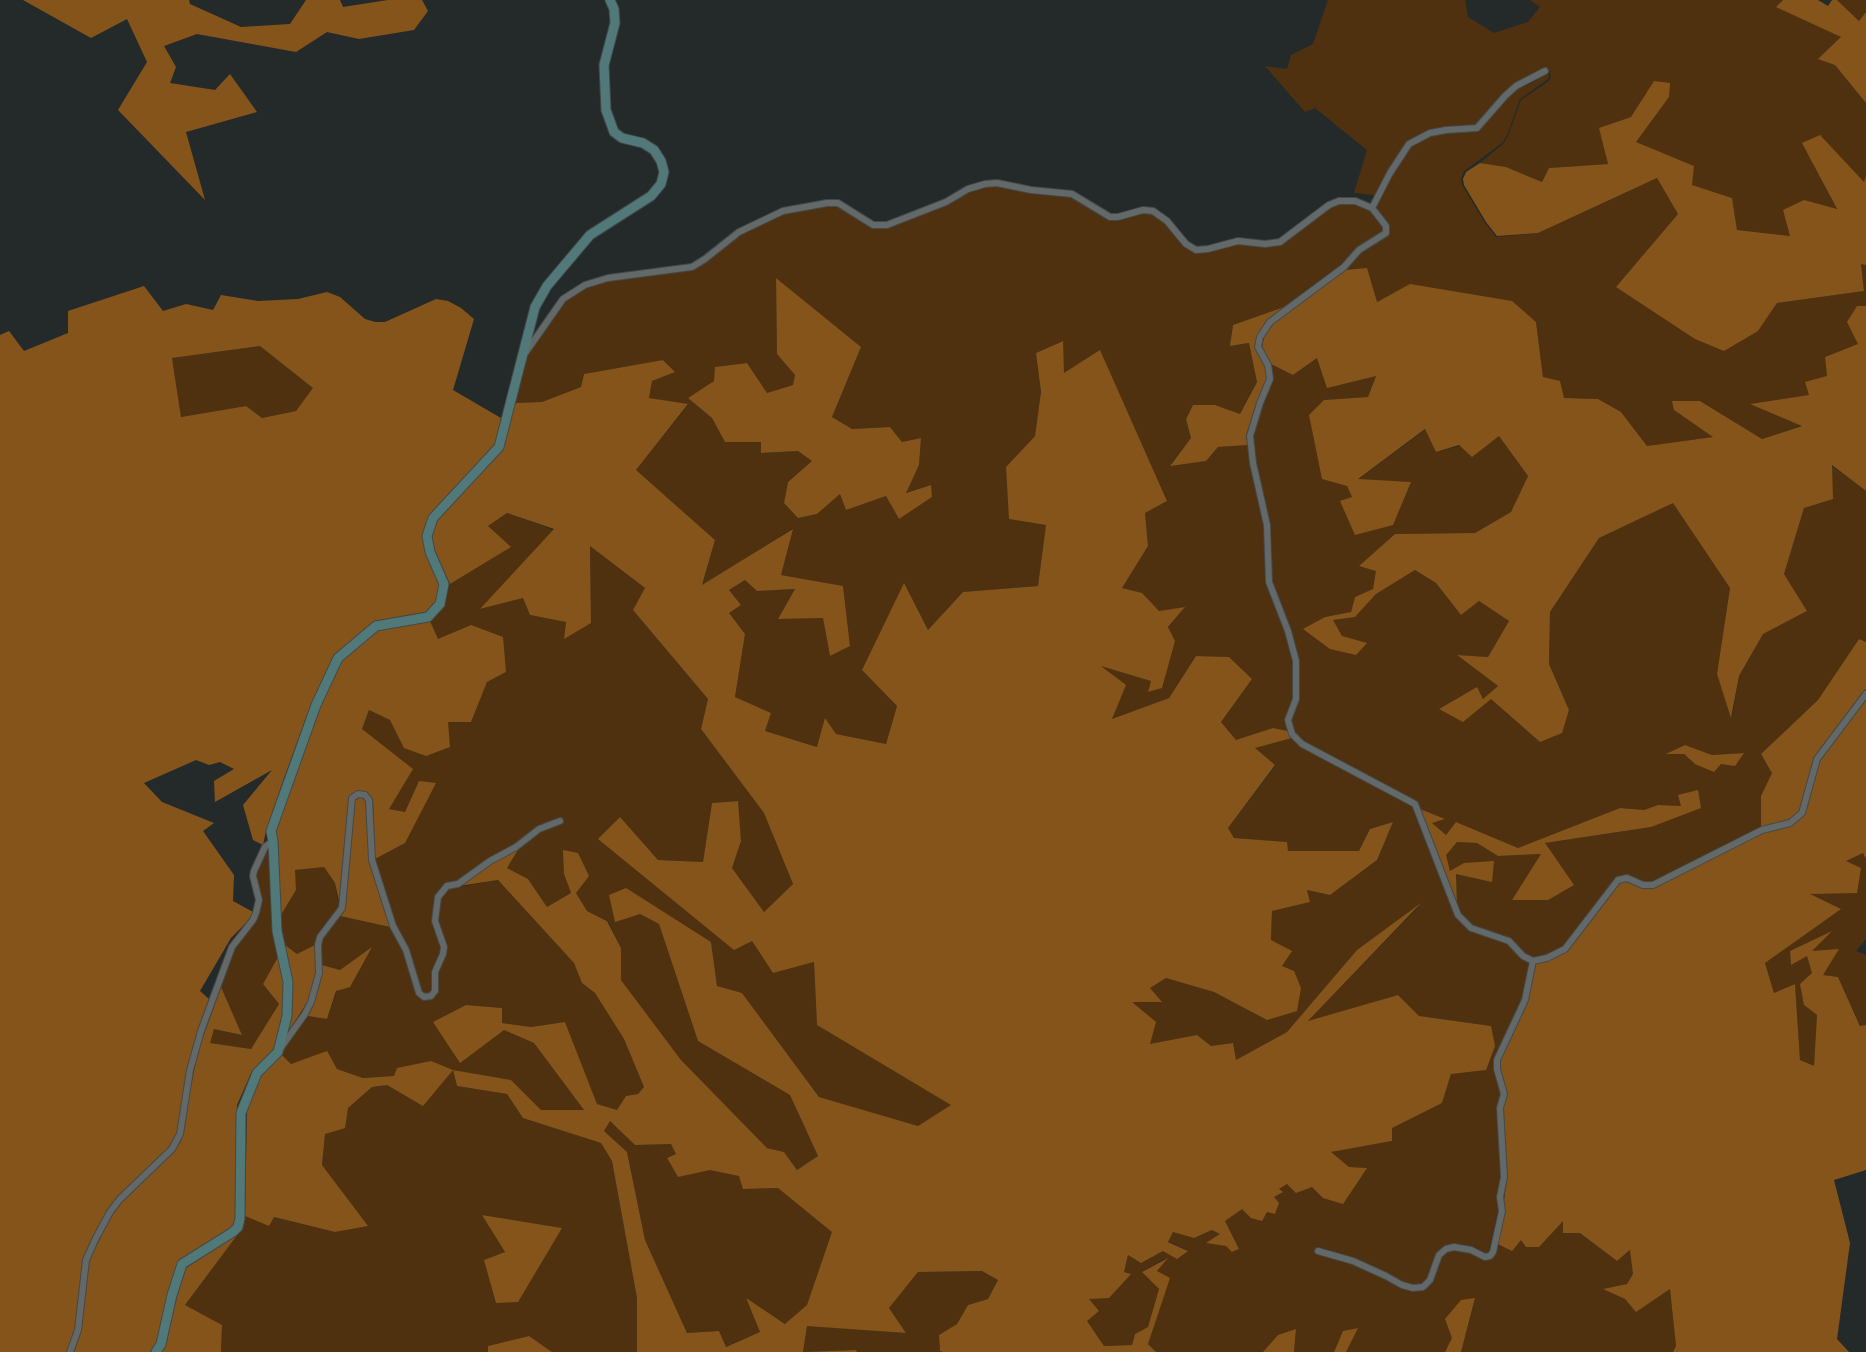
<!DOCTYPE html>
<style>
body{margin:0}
canvas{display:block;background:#242a29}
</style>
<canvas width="1866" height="1352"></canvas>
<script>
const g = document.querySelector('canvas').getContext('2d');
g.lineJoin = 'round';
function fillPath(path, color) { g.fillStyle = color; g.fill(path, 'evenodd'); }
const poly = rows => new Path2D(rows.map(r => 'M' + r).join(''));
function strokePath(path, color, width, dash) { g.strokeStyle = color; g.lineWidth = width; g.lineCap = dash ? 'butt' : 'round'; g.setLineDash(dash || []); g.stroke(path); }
const green = poly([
 [1328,0,1465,0,1468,17,1494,33,1528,22,1540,7,1530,0,1783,0,1777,7,1842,37,1835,65,1866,103,1866,176,1864,183,1803,144,1837,210,1783,210,1791,236,1737,230,1732,198,1691,185,1694,166,1635,142,1669,97,1631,117,1600,128,1608,164,1549,168,1542,182,1506,167,1480,163,1503,144,1508,136,1521,100,1549,81,1551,76,1549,71,1544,68,1529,78,1475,125,1444,127,1430,130,1407,141,1387,171,1375,195,1354,193,1367,150,1315,108,1305,112,1265,66,1287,69,1291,55,1313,44],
 [1837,0,1866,0,1866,12,1859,21],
 [1548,72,1549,76,1548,79,1520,99,1507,135,1502,143,1464,171,1461,179,1462,185,1485,223,1496,237,1538,233,1657,178,1678,214,1616,287,1758,331,1777,303,1864,291,1861,263,1866,265,1866,306,1857,306,1859,344,1825,357,1827,376,1810,395,1751,404,1803,425,1762,439,1700,401,1674,410,1714,437,1647,446,1621,412,1598,399,1564,398,1543,377,1536,322,1410,285,1376,302,1345,270,1361,253,1389,235,1389,225,1375,208,1392,174,1410,146,1431,136,1446,133,1478,130,1508,98,1518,89,1532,83],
 [997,186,1031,194,1071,197,1109,220,1118,221,1143,213,1151,214,1164,223,1184,247,1195,253,1208,253,1239,244,1266,247,1282,244,1331,208,1339,204,1354,205,1370,211,1383,227,1383,232,1357,248,1341,264,1284,307,1233,325,1231,346,1249,343,1257,381,1240,414,1215,405,1193,405,1186,419,1191,438,1170,465,1206,461,1218,447,1248,445,1250,463,1264,526,1265,582,1285,632,1292,662,1293,699,1285,720,1288,731,1273,728,1236,741,1221,722,1252,679,1229,657,1196,656,1169,698,1112,719,1125,685,1100,665,1151,681,1148,692,1161,688,1175,641,1168,628,1184,608,1159,611,1142,594,1122,588,1148,546,1145,513,1167,501,1100,351,1064,374,1062,341,1036,353,1041,392,1035,436,1006,467,1010,519,1046,525,1038,586,963,592,928,630,904,584,862,670,897,706,886,744,836,734,825,719,818,747,765,731,771,713,735,697,745,634,728,613,741,605,729,590,745,580,757,591,795,589,778,619,823,618,830,656,850,646,843,586,781,575,792,529,702,586,715,540,636,470,688,405,649,398,652,381,674,372,664,360,584,374,581,387,542,402,515,403,526,356,565,302,586,288,608,281,693,270,707,262,742,234,784,214,827,206,837,206,872,229,887,228,947,205,969,192,986,187],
 [776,278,861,347,832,417,852,429,890,427,902,442,921,438,919,465,905,493,930,485,932,497,899,519,886,496,846,510,840,494,817,514,798,518,784,503,788,482,812,461,798,451,762,453,761,442,725,442,712,418,688,398,714,381,716,367,747,363,767,393,793,385,795,375,777,354],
 [260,346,314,388,296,411,262,418,246,406,181,417,172,358],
 [1317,358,1376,375,1368,397,1324,400,1347,486,1352,497,1341,501,1411,482,1357,480,1426,429,1436,452,1499,436,1528,476,1511,512,1475,533,1395,534,1359,566,1377,570,1373,589,1355,597,1351,612,1325,617,1342,636,1332,620,1355,617,1376,594,1415,570,1436,583,1461,615,1479,601,1509,621,1488,657,1457,655,1498,686,1483,700,1476,688,1439,709,1491,699,1540,742,1569,710,1549,664,1550,612,1599,538,1673,502,1730,588,1717,674,1732,717,1739,676,1763,634,1807,611,1784,574,1804,508,1831,465,1866,491,1866,642,1859,639,1818,700,1761,754,1773,773,1761,796,1761,827,1652,882,1643,882,1627,875,1616,877,1563,946,1546,956,1533,957,1524,953,1510,939,1473,926,1461,913,1457,903,1456,874,1450,871,1445,855,1457,842,1477,843,1498,856,1542,854,1512,900,1548,900,1545,843,1651,827,1681,806,1658,805,1644,810,1620,808,1518,848,1456,822,1446,835,1431,823,1444,819,1420,809,1303,742,1295,732,1291,720,1299,700,1299,661,1292,631,1272,581,1271,525,1256,463,1253,437,1263,404,1273,379,1271,364,1293,375],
 [1685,745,1712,755,1743,753,1721,764,1695,764,1684,754,1668,754],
 [507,513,554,530,481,609,523,598,530,615,566,622,564,638,591,622,590,546,646,589,633,610,708,699,701,729,764,813,793,884,764,912,732,868,741,841,737,801,712,803,703,862,658,860,620,817,599,839,752,941,773,973,814,962,817,1025,952,1105,918,1126,819,1097,742,993,717,986,711,942,640,914,659,924,698,1041,790,1095,818,1156,797,1170,784,1152,767,1148,681,1060,621,980,621,948,608,921,587,911,564,874,571,893,547,907,528,879,507,868,518,850,533,837,540,831,564,822,553,820,537,826,514,845,488,858,457,881,445,883,435,895,432,922,441,948,440,953,431,971,431,990,429,993,425,993,421,991,395,925,375,859,405,843,419,781,405,812,389,809,362,729,369,710,390,720,405,748,450,746,447,722,471,722,487,682,506,672,471,625,437,640,430,621,444,607,450,584,510,547,488,526],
 [1292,738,1300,746,1413,806,1456,917,1470,931,1507,944,1529,962,1522,1000,1494,1059,1494,1070,1501,1094,1497,1108,1501,1177,1497,1198,1498,1210,1488,1254,1472,1247,1454,1244,1444,1247,1437,1253,1428,1278,1422,1284,1413,1285,1403,1282,1387,1273,1354,1259,1317,1248,1315,1252,1352,1264,1385,1278,1401,1288,1413,1291,1424,1289,1433,1281,1442,1257,1447,1252,1453,1250,1470,1253,1484,1260,1491,1259,1495,1254,1498,1244,1521,1240,1563,1220,1563,1233,1580,1233,1617,1261,1631,1250,1633,1274,1627,1284,1604,1289,1625,1299,1636,1311,1670,1289,1676,1346,1673,1352,1461,1352,1475,1299,1445,1352,1346,1352,1357,1328,1343,1331,1334,1352,1294,1352,1296,1330,1278,1335,1263,1352,1156,1352,1148,1344,1169,1279,1157,1271,1166,1258,1142,1272,1159,1289,1148,1327,1135,1334,1132,1345,1104,1346,1086,1320,1099,1311,1088,1299,1130,1273,1124,1272,1128,1255,1141,1263,1163,1251,1187,1250,1168,1241,1173,1232,1194,1238,1212,1230,1221,1234,1207,1243,1226,1246,1233,1252,1239,1249,1225,1221,1242,1208,1274,1197,1282,1192,1278,1189,1288,1184,1312,1186,1323,1198,1366,1168,1349,1167,1330,1152,1392,1141,1391,1128,1442,1103,1451,1074,1491,1026,1419,1016,1398,995,1307,1022,1419,906,1357,950,1287,1032,1235,1061,1233,1043,1211,1046,1197,1035,1150,1045,1131,1002,1161,1002,1149,988,1166,978,1214,992,1267,1020,1282,966,1271,941,1272,911,1310,902,1307,890,1330,895,1377,860,1393,822,1370,829,1359,851,1288,851,1286,842,1234,838,1228,828,1275,766,1254,748],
 [269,848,272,932,278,957,263,984,279,1004,251,1049,209,1043,214,1029,242,1035,221,987,235,949,245,935,262,901,256,876,258,866],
 [1863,853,1866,859,1866,939,1856,951,1866,955,1866,1025,1861,1027,1838,977,1823,975,1811,951,1830,932,1790,951,1791,965,1807,955,1812,973,1804,1005,1817,1015,1814,1067,1800,1060,1795,984,1774,993,1765,963,1840,909,1808,894,1845,861],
 [324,867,335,883,339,907,321,928,315,945,297,954,285,945,282,930,281,915,296,890,294,870],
 [498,880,574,963,582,983,595,993,624,1039,644,1087,638,1094,626,1096,617,1110,597,1104,565,1022,531,1027,502,1023,502,1008,466,1005,433,1022,504,1030,534,1043,584,1110,541,1110,511,1080,453,1070,457,1086,507,1094,523,1118,601,1143,612,1161,637,1298,637,1352,552,1352,529,1336,488,1346,488,1352,221,1352,222,1325,185,1305,241,1230,245,1216,268,1225,273,1217,335,1232,367,1226,322,1165,325,1134,348,1108,372,1087,387,1085,423,1105,452,1070,431,1061,394,1076,363,1078,337,1069,327,1052,291,1064,282,1055,284,1049,308,1016,327,1019,337,991,371,948,340,970,322,965,321,945,326,932,340,916,390,927,403,952,416,994,423,1000,432,999,438,992,438,973,446,955,447,947,438,921,441,898,448,889],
 [482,1215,562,1228,496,1303,485,1260,505,1252],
 [610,1121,635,1145,671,1144,676,1154,667,1158,678,1177,710,1169,739,1176,744,1189,778,1188,833,1232,807,1305,786,1324,746,1299,760,1332,725,1347,719,1331,687,1333,645,1240,627,1152,604,1131],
 [982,1271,998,1280,988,1299,968,1305,957,1324,939,1335,940,1350,943,1352,857,1352,856,1350,803,1352,807,1325,906,1333,889,1308,918,1272]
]);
const forest = poly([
 [23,0,189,0,190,4,241,27,290,24,306,0,340,0,343,7,388,0,422,0,428,11,414,30,359,39,327,32,296,52,197,34,164,46,176,67,170,83,215,90,230,74,257,112,186,132,205,200,118,110,147,62,127,19,91,38],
 [1783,0,1818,0,1828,6,1832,0,1837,0,1859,21,1866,12,1866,103,1835,65,1818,59,1841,37,1776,7],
 [1654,81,1670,83,1669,97,1636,142,1694,166,1692,185,1732,198,1737,230,1790,236,1783,210,1804,200,1837,209,1802,143,1820,135,1864,182,1866,176,1866,265,1861,264,1864,291,1777,303,1758,331,1724,351,1695,339,1616,287,1678,214,1657,178,1538,233,1497,236,1486,222,1464,185,1463,179,1466,172,1480,163,1506,167,1542,182,1549,168,1608,164,1599,128,1631,117],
 [1367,268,1377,302,1410,284,1512,301,1536,322,1543,377,1560,381,1564,398,1598,399,1621,412,1647,446,1713,437,1674,410,1672,401,1700,401,1762,439,1802,426,1750,404,1809,395,1805,382,1827,376,1825,357,1858,344,1847,322,1857,306,1866,306,1866,491,1832,465,1833,499,1804,508,1784,574,1807,611,1763,634,1739,676,1731,718,1717,674,1730,588,1673,503,1599,538,1550,612,1549,664,1569,710,1562,733,1540,742,1491,699,1463,722,1439,709,1477,687,1483,699,1498,686,1457,655,1488,657,1509,621,1479,601,1461,615,1436,583,1415,570,1376,594,1355,617,1333,620,1342,636,1367,643,1356,655,1330,649,1303,629,1325,617,1351,612,1355,597,1373,589,1376,571,1359,566,1395,534,1475,533,1511,512,1528,476,1499,436,1472,457,1459,445,1436,452,1425,429,1358,479,1411,482,1393,525,1355,535,1340,501,1352,497,1347,486,1322,479,1309,415,1324,400,1368,397,1376,376,1327,388,1317,358,1293,375,1271,364,1262,346,1264,338,1272,324,1345,270],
 [776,278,861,347,832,417,852,429,890,427,902,442,921,438,919,465,906,493,931,485,932,497,899,519,886,496,846,510,840,494,817,514,798,518,784,503,788,482,812,461,798,451,761,453,761,442,725,442,712,418,688,398,714,381,715,367,747,363,767,393,793,385,795,375,777,354],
 [144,286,163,311,186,304,213,310,221,295,258,301,298,299,327,292,340,297,365,319,375,322,385,322,436,299,448,301,461,308,474,319,453,390,501,418,495,445,429,515,422,536,426,554,440,585,435,602,426,612,374,621,334,655,311,704,284,778,266,831,263,845,253,840,243,805,272,770,215,802,214,781,234,769,220,762,209,765,196,760,144,783,162,802,214,823,203,831,234,875,233,901,253,912,250,919,231,938,200,991,209,999,198,1030,187,1069,177,1134,169,1147,108,1211,83,1259,76,1329,69,1349,67,1352,0,1352,0,335,9,331,24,351,68,333,68,311],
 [260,346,313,388,296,411,262,418,246,406,181,417,172,358],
 [1284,307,1267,320,1257,336,1255,347,1265,366,1267,378,1257,402,1246,436,1248,445,1218,447,1206,461,1170,466,1191,438,1186,419,1193,405,1215,405,1240,414,1257,382,1249,343,1230,346,1233,325],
 [1063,341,1064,373,1100,350,1167,501,1145,513,1148,546,1122,588,1142,593,1159,611,1185,607,1168,627,1175,641,1162,688,1148,692,1151,681,1101,666,1126,685,1112,719,1169,698,1196,656,1229,657,1252,679,1221,722,1236,740,1273,728,1288,731,1292,738,1255,748,1275,765,1228,828,1234,838,1287,842,1288,851,1359,851,1370,829,1393,822,1377,860,1330,895,1307,890,1310,902,1272,911,1271,940,1292,951,1282,966,1294,971,1301,988,1297,1011,1267,1020,1214,992,1166,978,1150,988,1162,1002,1132,1002,1156,1022,1150,1044,1197,1035,1211,1046,1233,1043,1236,1060,1287,1032,1357,950,1421,903,1308,1021,1398,995,1419,1016,1491,1026,1495,1046,1486,1070,1451,1074,1442,1103,1392,1128,1392,1141,1331,1152,1349,1167,1367,1168,1343,1204,1323,1198,1312,1187,1296,1193,1287,1184,1279,1189,1283,1192,1274,1197,1279,1203,1275,1214,1267,1212,1262,1221,1251,1218,1242,1209,1225,1221,1239,1249,1232,1252,1226,1246,1206,1243,1220,1234,1212,1230,1194,1238,1173,1232,1168,1242,1188,1251,1177,1259,1163,1251,1141,1263,1128,1255,1124,1272,1131,1274,1109,1298,1089,1299,1099,1311,1087,1321,1104,1346,1132,1345,1135,1334,1148,1327,1159,1289,1142,1272,1168,1258,1157,1271,1170,1278,1148,1344,1156,1352,943,1352,940,1351,939,1335,957,1324,968,1305,988,1299,998,1280,982,1271,918,1272,889,1308,906,1333,807,1326,803,1352,856,1350,857,1352,637,1352,637,1298,612,1161,601,1143,523,1118,507,1094,457,1086,453,1070,423,1106,387,1085,372,1087,348,1108,345,1128,325,1134,322,1165,368,1226,335,1232,274,1217,269,1226,245,1216,247,1108,260,1077,282,1055,291,1064,327,1051,337,1069,363,1078,394,1076,397,1068,431,1061,453,1070,511,1080,541,1110,584,1110,534,1043,504,1030,460,1063,433,1022,466,1005,502,1008,502,1023,531,1027,565,1022,597,1104,617,1110,626,1096,638,1094,644,1087,624,1039,595,993,582,983,574,963,498,880,459,886,492,863,518,850,507,868,528,879,547,907,571,893,564,874,563,850,578,853,589,876,576,893,587,911,607,921,621,948,621,980,681,1060,767,1148,784,1152,797,1170,818,1156,790,1095,698,1041,659,924,640,914,615,922,609,895,626,888,711,942,717,986,742,993,819,1097,918,1126,951,1105,817,1025,814,962,773,973,752,941,734,950,598,839,620,817,658,860,703,862,712,803,738,801,741,841,732,868,764,912,793,884,764,813,701,729,708,699,633,610,645,588,590,546,591,623,564,639,566,622,530,615,523,598,480,609,554,529,507,513,488,526,511,547,450,584,435,551,432,536,437,520,503,450,515,403,542,402,581,387,584,374,663,360,675,372,652,381,649,398,688,404,636,470,715,540,702,585,793,529,781,575,843,586,850,646,830,656,823,618,778,619,795,589,757,591,745,580,729,590,741,605,729,613,745,634,735,697,771,713,765,731,817,747,825,718,836,734,886,744,897,706,862,670,904,583,928,630,963,592,1038,586,1046,525,1009,519,1006,467,1035,436,1041,392,1036,353],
 [610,1121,635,1145,671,1144,676,1154,667,1158,678,1177,710,1170,739,1176,743,1189,778,1188,832,1232,807,1305,785,1324,746,1298,760,1332,726,1347,719,1331,687,1333,645,1240,627,1152,604,1131],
 [430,621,438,639,471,625,503,637,506,672,487,682,471,722,448,722,450,747,426,756,404,748,390,720,369,710,362,729,413,769,389,809,405,812,419,781,436,783,405,843,375,859,373,800,366,792,358,791,349,797,339,901,335,883,324,867,295,870,296,890,281,915,278,841,276,831,320,708,342,661,378,630],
 [1859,639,1866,642,1866,689,1814,758,1800,811,1788,820,1761,827,1761,796,1772,773,1761,754,1818,700],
 [1866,699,1866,859,1863,853,1846,861,1861,868,1857,893,1810,894,1841,909,1765,963,1774,993,1795,984,1800,1060,1814,1066,1817,1015,1804,1005,1800,984,1812,973,1807,956,1791,965,1790,951,1832,931,1812,951,1839,949,1823,975,1838,977,1860,1026,1866,1025,1866,1170,1834,1180,1850,1243,1837,1339,1849,1352,1673,1352,1676,1346,1670,1289,1636,1312,1625,1299,1603,1289,1627,1284,1633,1274,1630,1250,1617,1261,1580,1233,1563,1233,1563,1221,1539,1247,1526,1247,1521,1240,1512,1251,1498,1244,1507,1178,1503,1108,1507,1094,1500,1069,1500,1060,1535,963,1548,961,1567,951,1619,882,1626,881,1642,888,1653,888,1763,833,1805,814,1820,760],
 [1685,745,1712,755,1744,753,1735,766,1721,764,1714,772,1695,764,1684,754,1666,754],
 [1698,790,1701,808,1651,827,1545,843,1574,885,1548,900,1512,900,1541,854,1498,856,1477,843,1457,842,1446,855,1450,871,1464,863,1494,861,1492,882,1456,874,1457,903,1420,809,1445,819,1432,823,1446,835,1456,822,1518,848,1620,808,1644,810,1658,805,1681,806,1678,795],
 [359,798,363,798,366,802,369,860,390,927,340,916,345,909,355,800],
 [285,945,297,954,315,945,316,973,308,1001,287,1034,292,1016,293,982],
 [372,947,350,987,336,991,327,1019,308,1016,314,1003,322,973,322,965,340,970],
 [278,957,284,982,282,1015,273,1051,252,1071,237,1105,235,1217,234,1224,229,1229,178,1262,168,1294,157,1342,150,1352,74,1352,81,1332,89,1261,112,1214,123,1201,174,1151,181,1141,185,1127,186,1111,198,1051,221,987,242,1035,214,1029,210,1043,251,1049,279,1004,263,984],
 [482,1215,562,1228,518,1302,496,1303,484,1260,505,1252],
 [241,1230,185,1305,222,1325,221,1352,162,1352,166,1345,177,1296,186,1268,235,1236],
 [1475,1298,1461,1352,1445,1352,1452,1338,1445,1319,1461,1300],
 [1358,1328,1346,1352,1334,1352,1343,1331],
 [1296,1329,1294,1352,1263,1352,1278,1335],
 [529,1336,552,1352,488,1352,488,1346]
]);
const street = poly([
 [1372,208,1390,173,1409,144,1430,133,1446,130,1477,128,1505,96,1516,86,1545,71],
 [526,352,563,299,585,285,608,278,692,267,705,259,739,232,783,211,827,203,838,203,873,225,887,225,946,202,968,189,985,184,997,183,1031,190,1072,194,1110,217,1118,217,1143,210,1153,211,1167,221,1186,244,1196,250,1208,249,1238,241,1265,244,1280,242,1329,205,1339,201,1355,201,1372,208,1386,226,1386,233,1359,250,1344,267,1270,322,1260,337,1258,347,1268,365,1270,379,1260,403,1250,436,1253,463,1267,525,1269,582,1288,631,1296,661,1296,699,1288,720,1292,734,1302,744,1415,804,1458,915,1471,928,1509,941,1523,956,1533,961,1547,958,1565,949,1618,880,1627,878,1643,885,1653,885,1762,830,1790,823,1802,813,1817,759,1866,694],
 [280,1049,305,1014,311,1002,319,973,318,945,320,937,342,908,352,798,358,794,365,795,369,800,372,860,393,926,406,950,419,993,424,997,431,996,435,991,435,972,443,954,444,947,435,921,438,897,447,886,458,884,490,861,516,847,539,829,560,821],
 [1318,1251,1353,1261,1386,1276,1402,1285,1413,1288,1423,1287,1430,1280,1439,1255,1446,1249,1454,1247,1471,1250,1485,1257,1490,1256,1493,1252,1502,1211,1500,1197,1504,1177,1500,1108,1504,1094,1497,1069,1497,1060,1525,1000,1533,961],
 [70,1352,78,1330,86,1260,96,1238,110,1212,120,1199,172,1149,180,1134,190,1070,201,1031,232,947,253,920,256,913,259,900,253,876,254,871,265,847,273,841]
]);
const secondary = poly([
 [156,1352,161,1344,172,1295,182,1264,233,1232,238,1227,240,1218,241,1113,257,1073,278,1052,287,1016,288,982,277,931,273,841,271,831,316,705,338,658,376,626,428,617,440,604,444,584,430,552,427,536,433,518,499,447,535,307,547,286,590,235,651,196,661,184,664,172,661,161,654,150,643,143,622,138,614,132,606,110,604,65,615,23,614,9,610,0]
]);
fillPath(green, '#50310f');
fillPath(forest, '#85541b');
strokePath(street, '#444948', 8);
strokePath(secondary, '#444948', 11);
strokePath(street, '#636969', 6);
strokePath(secondary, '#527979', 9);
</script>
